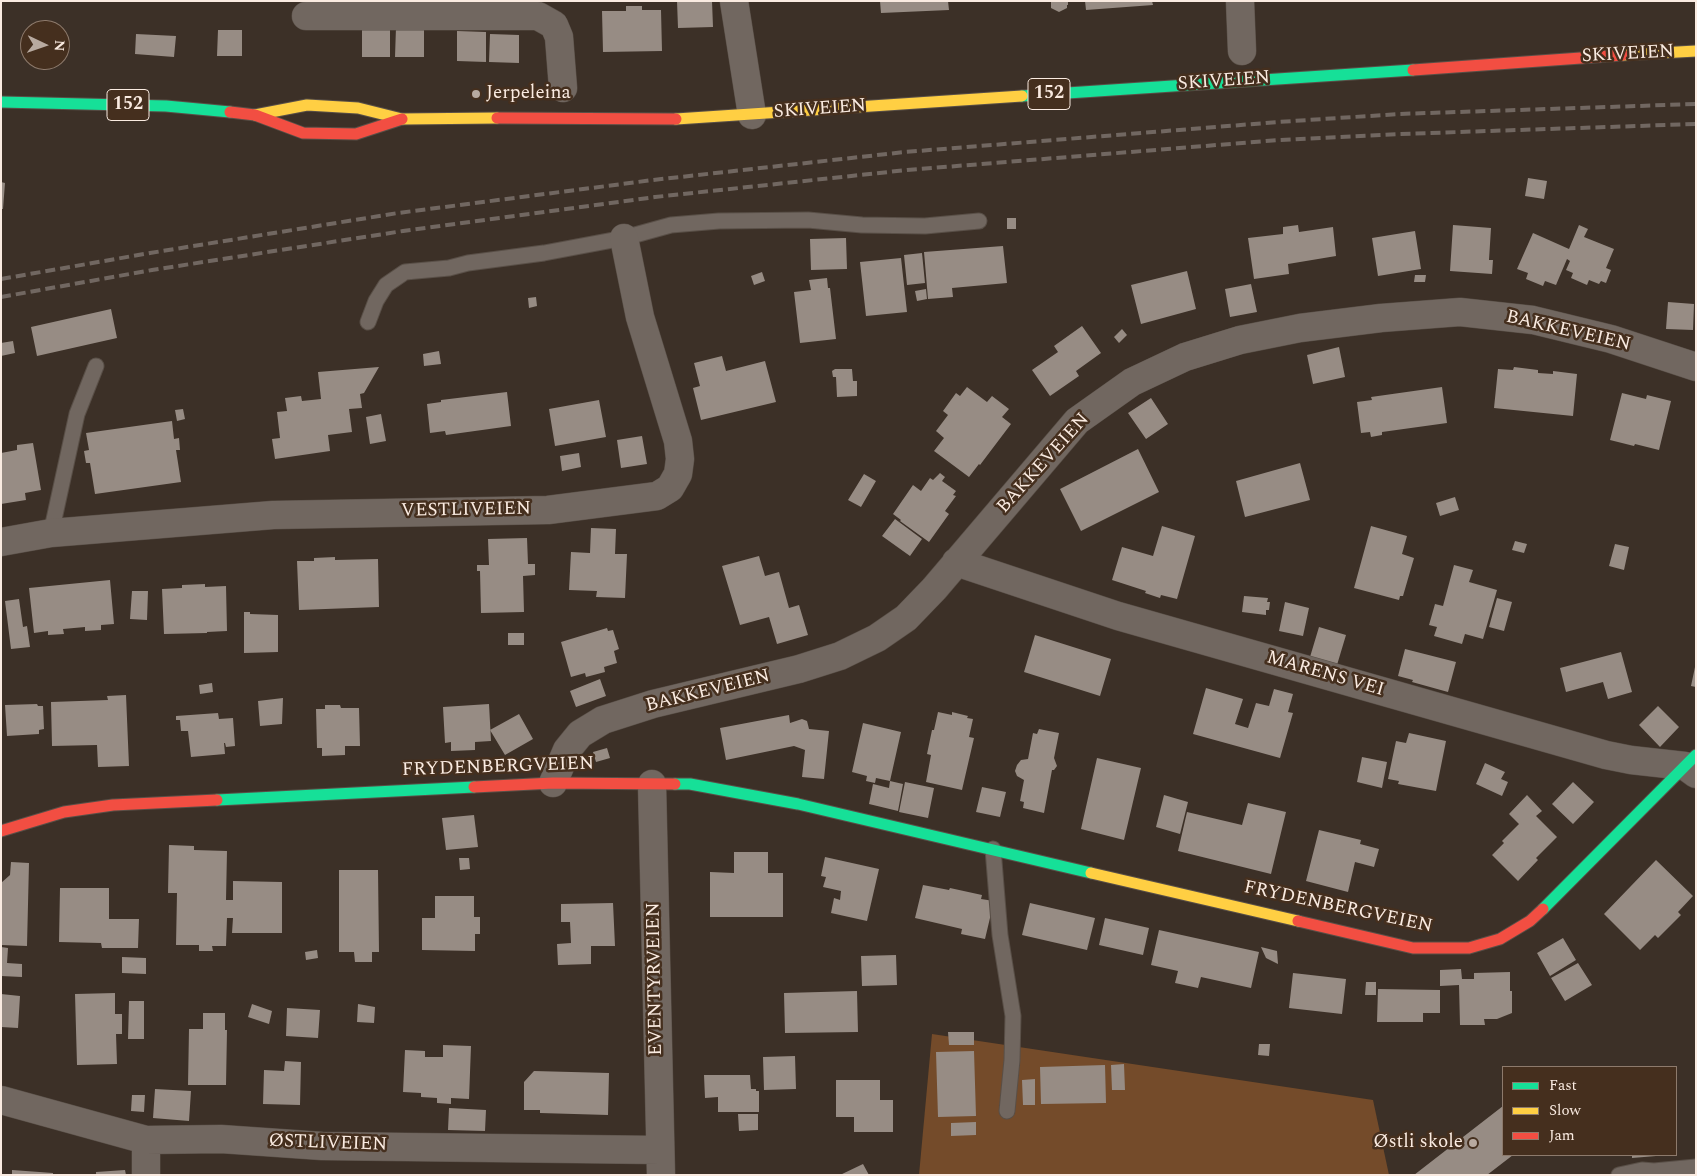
<!DOCTYPE html>
<meta charset="utf-8">
<style>
body{margin:0}
#map{position:relative;width:1697px;height:1176px;overflow:hidden;background:#3c3027;font-family:Spectral,serif}
canvas{display:block}
.frame{position:absolute;inset:0;border:2px solid #faebe1;pointer-events:none}
.legend{position:absolute;left:1502px;top:1066px;width:175px;height:90px;box-sizing:border-box;background:#452f1e;border:1px solid #8d7a6c;margin:0;padding:6px 9px;list-style:none;font-size:15px;color:#faebe1}
.legend li{display:flex;align-items:center;gap:10px;height:25px}
.legend b{width:25px;border:1px solid #8d7a6c}
.north{position:absolute;left:20px;top:20px;width:50px;height:50px;box-sizing:border-box;background:#452f1e;border:1px solid #8d7a6c;border-radius:50%;rotate:93deg;font-size:14px;font-weight:700;line-height:20px;text-align:center;color:#faebe1}
.north::after{content:'';display:block;margin:auto;width:18px;height:22px;background:#b8aaa0;clip-path:polygon(50% 0,100% 100%,50% 72%,0 100%)}
</style>
<div id="map">
<canvas width="1697" height="1176"></canvas>
<div class="frame"></div>
<ul class="legend">
<li><b style="height:6px;background:#16e098"></b>Fast</li>
<li><b style="height:6px;background:#ffcf43"></b>Slow</li>
<li><b style="height:6px;background:#f24e42"></b>Jam</li>
</ul>
<div class="north">N</div>
</div>
<script>
const g = document.querySelector('canvas').getContext('2d');
g.lineJoin = 'round';
function fillPath(path, color) { g.fillStyle = color; g.fill(path, 'evenodd'); }
const poly = rows => new Path2D(rows.map(r => 'M' + r).join(''));
function strokePath(path, color, width, dash) { g.strokeStyle = color; g.lineWidth = width; g.lineCap = dash ? 'butt' : 'round'; g.setLineDash(dash || []); g.stroke(path); }
function label(font, color, halo, rows, align = 'center') {
  g.font = font + ' Spectral,serif'; g.lineWidth = 5; g.setLineDash([]); g.textBaseline = 'middle'; g.strokeStyle = halo; g.fillStyle = color; for (const [text, x, y, turn = 0] of rows) {
    g.save(); g.translate(x, y); g.rotate((+turn || 0) * Math.PI / 180); g.textAlign = isNaN(turn) ? turn : align; if (halo) g.strokeText(text, 0, 0); g.fillText(text, 0, 0); g.restore();
  }
}
const green = poly([
 [932,1034,1373,1100,1389,1175,919,1175]
]);
const building = poly([
 [677,1,712,1,713,27,678,28],
 [880,1,948,1,949,10,881,13],
 [1051,1,1068,1,1068,5,1067,5,1067,8,1059,12,1051,8],
 [1085,1,1152,1,1153,5,1086,10],
 [626,6,642,6,642,10,661,10,662,51,603,52,602,11,626,11],
 [390,26,390,57,362,57,362,27],
 [396,27,424,27,424,57,395,57],
 [218,30,242,30,242,56,217,56],
 [457,31,486,32,486,62,457,61],
 [136,34,176,36,174,57,135,54],
 [490,34,519,35,519,63,489,62],
 [1528,178,1547,181,1544,199,1525,196],
 [1,182,5,183,3,209,1,209],
 [1007,218,1016,218,1016,229,1007,229],
 [1298,225,1299,232,1333,227,1336,256,1288,264,1289,274,1254,279,1248,238,1283,234,1283,227],
 [1453,225,1491,228,1489,260,1493,260,1492,274,1450,271],
 [1579,225,1588,229,1584,237,1614,249,1606,268,1611,270,1606,283,1601,281,1599,284,1589,280,1587,285,1571,278,1573,273,1566,270,1570,261,1567,259,1556,285,1545,281,1543,286,1526,279,1528,273,1517,269,1533,233,1569,249],
 [1415,231,1421,269,1378,276,1372,238],
 [846,238,847,269,811,270,810,239],
 [1003,246,1007,283,952,288,953,297,928,299,924,252],
 [922,253,925,283,907,285,904,255],
 [901,258,907,312,866,316,860,262],
 [1187,271,1196,309,1141,324,1131,285],
 [762,272,765,281,754,285,751,276],
 [1415,275,1426,275,1425,282,1414,282],
 [827,278,828,288,830,288,836,339,800,343,794,292,811,290,809,280],
 [1251,284,1257,312,1230,317,1225,289],
 [926,289,927,299,917,301,915,291],
 [536,297,537,306,529,308,528,298],
 [1668,302,1694,304,1693,330,1666,329],
 [111,309,117,338,37,356,31,327],
 [1082,326,1101,353,1076,371,1079,376,1050,396,1032,370,1058,352,1054,346],
 [1122,329,1127,335,1119,343,1114,337],
 [13,341,15,353,1,356,1,343],
 [1339,347,1345,377,1313,384,1307,355],
 [439,351,441,364,424,366,423,354],
 [722,356,726,371,765,361,776,402,701,420,693,388,700,386,694,363],
 [379,367,364,393,360,394,362,408,349,409,352,432,328,435,330,451,275,459,272,439,280,438,277,412,287,411,285,398,301,396,302,401,321,399,318,372],
 [1514,367,1538,370,1538,373,1553,374,1553,371,1577,374,1573,416,1494,408,1498,369,1513,370],
 [835,369,852,369,853,381,857,381,857,396,837,397,836,377,833,377,832,371],
 [967,387,987,402,992,396,1009,409,1002,417,1011,424,980,465,979,464,969,477,934,451,944,438,936,431,948,415,943,411,956,393,960,396],
 [1442,387,1447,423,1382,432,1382,435,1371,437,1370,432,1361,433,1357,402,1372,400,1371,397],
 [507,392,511,426,446,435,445,431,430,433,427,404,441,402,441,400],
 [1622,393,1646,399,1647,395,1671,401,1659,450,1635,444,1634,446,1610,440],
 [1151,398,1168,424,1146,439,1128,413],
 [599,400,606,437,555,446,549,409],
 [183,409,185,419,177,421,175,410],
 [381,414,386,441,370,444,366,417],
 [172,421,174,439,179,438,180,450,176,450,181,482,95,494,90,463,86,463,84,451,89,450,86,433],
 [642,436,647,464,621,468,617,440],
 [33,443,41,490,25,493,26,500,1,504,1,453,17,450,17,445],
 [1138,449,1159,492,1081,531,1060,489],
 [579,453,581,467,562,471,560,456],
 [1300,463,1310,500,1245,517,1236,481],
 [940,473,945,477,942,481,956,491,953,495,956,496,945,511,949,514,929,542,900,521,901,520,893,514,913,485,921,491,930,478,933,480],
 [864,474,876,481,861,507,848,500],
 [1455,497,1459,510,1440,516,1436,503],
 [895,519,922,539,910,556,882,536],
 [1162,526,1195,536,1177,599,1161,595,1160,598,1145,593,1146,591,1112,580,1122,547,1153,556],
 [1371,526,1407,536,1402,554,1414,558,1403,596,1400,596,1399,600,1354,588],
 [591,528,616,529,615,554,627,554,625,598,596,597,597,591,569,590,571,552,590,553],
 [527,538,528,564,535,564,535,575,523,576,524,612,481,613,480,571,477,571,477,565,489,565,488,539],
 [1515,541,1527,544,1524,553,1512,550],
 [1615,544,1629,547,1624,570,1609,566],
 [759,556,765,576,779,572,789,608,799,605,808,635,777,644,769,617,740,625,722,566],
 [335,557,335,560,378,559,379,607,299,610,297,561,314,561,314,558],
 [1454,565,1473,570,1469,582,1497,590,1483,639,1465,634,1462,644,1434,636,1437,627,1429,625,1435,604,1443,606],
 [110,580,114,624,101,625,101,630,85,631,85,627,63,629,64,634,48,635,48,631,34,633,29,588],
 [205,584,205,587,226,586,227,631,207,632,207,633,164,634,162,589,182,588,182,585],
 [132,591,148,591,147,620,130,619],
 [1244,596,1268,598,1267,602,1270,602,1269,610,1266,610,1266,615,1242,612],
 [1497,598,1512,602,1504,631,1489,627],
 [19,599,23,627,27,626,30,647,11,649,5,601],
 [1285,602,1309,608,1303,636,1279,631],
 [244,612,250,612,250,614,278,615,278,652,244,653],
 [1319,627,1346,635,1337,665,1310,657],
 [607,628,608,631,613,630,619,649,614,651,617,663,604,667,605,672,586,677,585,673,571,677,561,642],
 [508,633,524,633,524,645,508,645],
 [1035,635,1111,659,1100,696,1024,672],
 [1405,649,1456,662,1448,692,1412,682,1413,680,1398,676],
 [1621,652,1632,692,1608,699,1603,682,1566,692,1560,668],
 [1695,667,1696,667,1696,687,1691,686],
 [600,679,606,696,576,707,570,691],
 [212,683,213,692,200,694,199,685],
 [1206,688,1243,699,1235,724,1248,728,1256,703,1269,706,1274,689,1293,694,1288,712,1293,713,1280,758,1193,734],
 [126,695,129,766,98,767,97,745,52,746,51,702,108,700,107,696],
 [283,698,282,724,260,726,258,701],
 [37,704,38,706,43,706,44,729,39,730,39,734,7,736,5,705],
 [489,704,491,741,475,742,475,750,451,751,451,742,445,743,443,707],
 [325,705,340,705,341,708,359,708,360,746,345,746,345,755,322,756,322,748,317,748,316,709,325,709],
 [1658,706,1679,727,1660,747,1639,725],
 [938,712,952,715,952,712,968,716,967,718,973,719,969,737,974,738,962,790,926,782,931,755,927,754,932,730,934,730],
 [218,713,219,719,233,718,235,746,226,747,225,743,224,743,225,754,191,757,188,731,181,731,180,720,176,720,176,716],
 [519,714,533,739,505,755,490,730],
 [789,715,790,723,802,719,807,721,809,729,829,731,824,779,802,777,805,750,794,746,726,760,720,728],
 [863,723,901,732,890,781,876,778,875,783,866,781,867,776,852,772],
 [1039,729,1059,733,1054,758,1057,766,1054,770,1052,770,1044,813,1023,808,1024,802,1020,801,1024,780,1017,776,1015,771,1017,765,1021,760,1028,759,1033,733,1037,734],
 [1409,733,1446,741,1436,791,1398,784,1399,781,1388,779,1396,741,1406,743],
 [607,748,610,758,596,762,593,752],
 [1362,757,1387,762,1382,788,1357,782],
 [1097,758,1141,768,1124,840,1081,829],
 [1485,763,1505,772,1501,779,1508,782,1502,796,1476,784],
 [890,781,903,784,898,811,869,804,873,784,889,788],
 [905,782,934,788,928,818,899,812],
 [1573,782,1594,802,1573,824,1552,804],
 [982,787,1006,792,1000,817,976,812],
 [1164,795,1188,802,1180,834,1156,827],
 [1527,795,1542,811,1536,816,1557,837,1536,858,1538,860,1518,881,1492,855,1504,843,1502,841,1519,824,1509,814],
 [1248,803,1286,812,1271,874,1178,851,1187,812,1242,825],
 [474,815,478,847,446,850,442,818],
 [1319,830,1361,840,1360,844,1379,849,1374,867,1355,862,1348,892,1306,881],
 [169,845,194,846,194,850,227,851,226,900,233,900,233,881,282,882,282,933,232,933,233,918,227,918,226,946,212,946,213,951,199,951,199,945,176,945,177,893,168,893],
 [734,852,768,852,768,873,783,873,783,917,710,917,710,872,734,873],
 [825,857,879,869,867,921,831,913,834,898,840,900,841,891,823,887,826,877,821,876],
 [459,858,469,858,470,869,460,870],
 [1656,860,1693,896,1678,912,1681,915,1658,938,1655,935,1640,950,1604,914],
 [11,862,29,863,27,946,1,945,1,883,10,875],
 [339,870,378,870,379,952,372,952,372,962,355,962,354,952,339,952],
 [923,885,949,890,950,888,982,895,981,899,994,901,985,939,961,934,962,929,915,918],
 [60,888,109,888,109,919,139,919,138,948,102,948,101,943,59,942],
 [435,896,474,896,474,917,480,917,480,934,475,934,475,951,422,950,422,918,435,918],
 [613,903,615,946,591,946,591,964,558,965,557,944,571,943,570,922,561,922,561,904],
 [1030,903,1095,918,1087,950,1022,935],
 [1105,918,1149,928,1143,955,1099,945],
 [1159,930,1259,952,1251,988,1201,977,1198,988,1175,983,1178,971,1151,965],
 [1563,938,1576,960,1550,976,1537,953],
 [1,947,8,948,7,963,22,964,22,977,1,976],
 [1261,947,1277,951,1278,964,1266,958],
 [317,950,318,958,306,960,305,952],
 [896,955,897,985,862,986,861,956],
 [122,957,146,958,146,974,122,973],
 [1578,963,1592,985,1565,1001,1551,978],
 [1461,969,1462,979,1474,979,1474,973,1510,972,1510,991,1512,991,1512,1013,1497,1019,1484,1019,1485,1025,1460,1025,1459,985,1440,986,1440,970],
 [1293,973,1346,979,1342,1014,1289,1008],
 [1366,982,1376,982,1376,995,1365,995],
 [1378,989,1440,990,1440,1013,1423,1013,1423,1022,1377,1022],
 [857,991,858,1032,785,1033,784,993],
 [115,993,115,1014,122,1014,122,1034,116,1034,117,1064,77,1065,75,994],
 [1,994,20,996,18,1028,1,1027],
 [129,1001,144,1001,144,1039,128,1039],
 [252,1004,272,1011,269,1024,248,1017],
 [358,1004,375,1007,374,1023,357,1022],
 [287,1008,320,1010,318,1038,286,1036],
 [203,1013,225,1013,225,1030,227,1030,226,1085,188,1085,189,1029,203,1029],
 [948,1032,974,1032,974,1045,949,1045],
 [1259,1044,1270,1044,1269,1056,1258,1055],
 [443,1045,471,1046,469,1099,451,1098,451,1104,437,1103,437,1098,421,1097,421,1093,403,1092,405,1050,425,1051,425,1057,443,1057],
 [974,1051,976,1116,938,1117,936,1052],
 [795,1056,796,1089,764,1090,763,1057],
 [285,1061,301,1062,300,1105,263,1104,264,1070,284,1071],
 [1124,1064,1125,1090,1112,1090,1111,1065],
 [1105,1065,1106,1103,1041,1104,1040,1067],
 [534,1071,609,1073,608,1115,540,1113,540,1110,524,1110,524,1082],
 [704,1075,750,1075,751,1089,756,1089,756,1091,759,1091,759,1112,718,1112,718,1097,705,1098],
 [1035,1079,1035,1105,1023,1105,1022,1080],
 [836,1080,880,1080,880,1100,893,1100,893,1132,854,1132,854,1117,836,1117],
 [155,1089,191,1091,189,1121,153,1118],
 [132,1095,145,1095,144,1112,131,1111],
 [1503,1106,1503,1155,1513,1155,1487,1175,1414,1175],
 [449,1108,486,1110,485,1131,448,1130],
 [738,1114,758,1114,758,1130,739,1131],
 [976,1122,976,1135,951,1136,951,1123],
 [1632,1155,1656,1155,1656,1156,1632,1158],
 [863,1164,869,1175,840,1175],
 [12,1170,53,1173,53,1175,12,1175],
 [125,1170,126,1175,96,1175,96,1172]
]);
const lane = poly([
 [368,322,376,301,386,285,405,272,449,268,468,263,544,253,624,238,671,225,719,221,808,220,862,225,925,226,979,221],
 [51,533,77,414,96,366],
 [993,849,1000,935,1013,1016,1012,1060,1007,1111],
 [1619,1175,1642,1170,1654,1171],
 [1652,1175,1654,1171,1696,1167]
]);
const street = poly([
 [734,1,752,115],
 [1240,1,1242,51],
 [306,16,538,16,554,25,559,37,563,88],
 [1,542,51,533,273,515,548,510,657,496,670,488,678,474,680,459,678,441,640,317,624,238],
 [956,562,1118,616,1606,755,1631,760,1685,766,1696,774],
 [553,783,567,750,580,734,603,720,653,704,799,669,840,656,877,638,906,618,934,589,1077,421,1132,382,1185,357,1240,340,1300,328,1381,318,1460,312,1533,320,1611,339,1696,367],
 [652,784,661,1175],
 [1,1100,146,1140,221,1139,322,1146,660,1150],
 [146,1175,146,1140]
]);
const fast = poly([
 [1022,96,1413,70],
 [1,102,166,106,230,112],
 [675,784,690,784,798,804,1091,873],
 [217,800,474,787],
 [1543,909,1696,755]
]);
const slow = poly([
 [1623,55,1696,51],
 [255,115,307,105,358,108,402,119,497,118],
 [676,119,1022,96],
 [1091,873,1298,921]
]);
const jam = poly([
 [1413,70,1623,55],
 [230,112,255,115,303,133,356,134,402,119],
 [497,118,676,119],
 [474,787,553,783,675,784],
 [1,831,64,812,113,805,217,800],
 [1298,921,1413,948,1469,948,1500,939,1530,921,1543,909]
]);
const rail = poly([
 [1,279,150,253,398,213,653,180,905,152,1278,122,1399,114,1696,104],
 [1,297,152,270,403,231,655,197,907,170,1279,140,1400,134,1696,124]
]);
const markers = [
 [476,94,5,"#b8aaa0"],
 [1473,1143,5,"#b8aaa0"]
];
const shields = [
 [1049,94,42],
 [128,105,42]
];
const shieldNames = [
 ["152",1049,94],
 ["152",128,105]
];
const streetNames = [
 ["SKIVEIEN",1628,55,-3],
 ["SKIVEIEN",1224,82,-4],
 ["SKIVEIEN",820,110,-4],
 ["BAKKEVEIEN",1568,332,13],
 ["BAKKEVEIEN",1044,464,-48],
 ["VESTLIVEIEN",466,511,-1],
 ["MARENS VEI",1325,675,16],
 ["BAKKEVEIEN",708,692,-14],
 ["FRYDENBERGVEIEN",498,768,-2],
 ["FRYDENBERGVEIEN",1338,908,12],
 ["EVENTYRVEIEN",656,979,-91],
 ["ØSTLIVEIEN",328,1144,2]
];
const poiNames = [
 ["Jerpeleina",486,94],
 ["Østli skole",1463,1143,"right"]
];
fillPath(green, '#744b2a');
fillPath(building, '#978c84');
strokePath(lane, '#594f47', 17);
strokePath(street, '#594f47', 29);
strokePath(fast, '#594f47', 13);
strokePath(slow, '#594f47', 13);
strokePath(jam, '#594f47', 13);
strokePath(lane, '#716760', 15);
strokePath(street, '#716760', 28);
strokePath(fast, '#16e098', 11);
strokePath(slow, '#ffcf43', 11);
strokePath(jam, '#f24e42', 11);
strokePath(rail, '#716761', 4, [10, 5]);
for (const [x, y, r, color] of markers) { const dot = new Path2D(); dot.arc(x, y, r, 0, 2 * Math.PI); g.fillStyle = color; g.fill(dot); strokePath(dot, '#452f1e', 2); }
for (const [x, y, w] of shields) { const box = new Path2D(); box.roundRect(x - w / 2, y - 15.5, w, 31, 4); g.fillStyle = '#452f1e'; g.fill(box); strokePath(box, '#faebe1', 1); }
label('bold 18px', '#faebe1', null, shieldNames);
label('19px', '#faebe1', '#452f1e', streetNames);
label('19px', '#faebe1', '#452f1e', poiNames, 'left');
</script>
